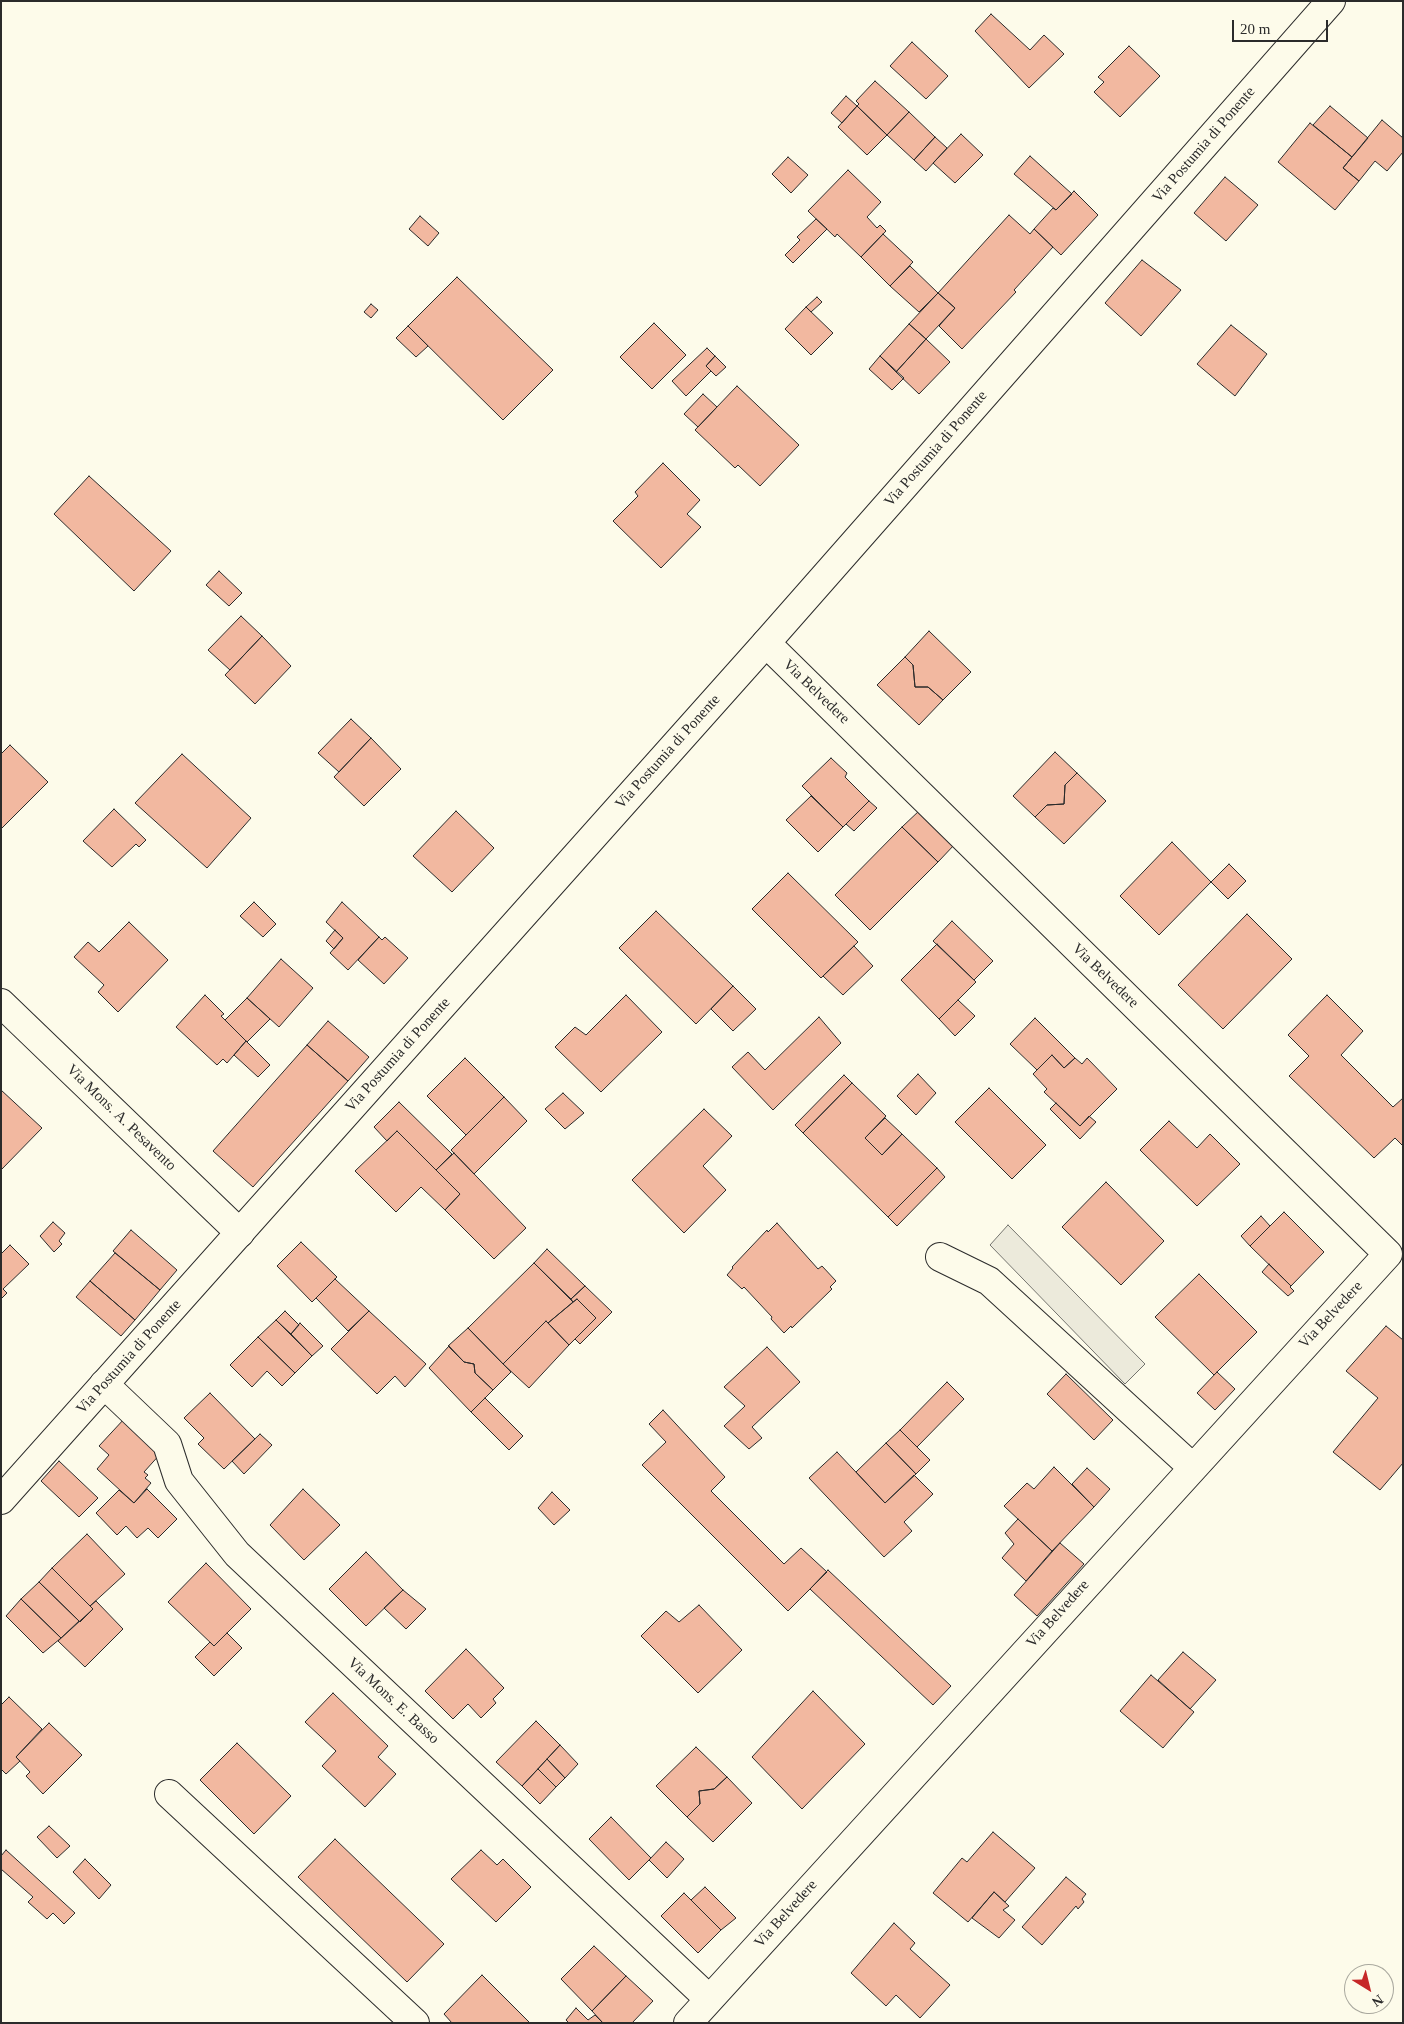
<!DOCTYPE html>
<style>
body{margin:0}
#map{position:relative;width:1404px;height:2024px;overflow:hidden;background:#fdfbea;font-family:"Times New Roman",serif}
canvas{display:block}
.frame{position:absolute;inset:0;border:2px solid #2b2b2b;pointer-events:none}
.north{position:absolute;left:1344px;top:1964px;width:50px;height:50px;box-sizing:border-box;background:#fdfbea;border:1px solid #a9a89e;border-radius:50%;rotate:144deg;font-size:14px;font-weight:700;line-height:20px;text-align:center;color:#2b2b2b}
.north::after{content:'';display:block;margin:auto;width:18px;height:22px;background:#c62828;clip-path:polygon(50% 0,100% 100%,50% 72%,0 100%)}
.scale{position:absolute;left:1232px;top:20px;width:96px;height:22px;box-sizing:border-box;border:2px solid #2b2b2b;border-top:0;padding-left:6px;font-size:15px;line-height:18px;white-space:nowrap;color:#2b2b2b;-webkit-text-stroke:4px #fdfbea;paint-order:stroke}
</style>
<div id="map">
<canvas width="1404" height="2024"></canvas>
<div class="frame"></div>
<div class="north">N</div>
<div class="scale">20 m</div>
</div>
<script>
const g = document.querySelector('canvas').getContext('2d');
g.lineJoin = 'round';
function fillPath(path, color) { g.fillStyle = color; g.fill(path, 'evenodd'); }
const poly = rows => new Path2D(rows.map(r => 'M' + r).join(''));
function strokePath(path, color, width, dash) { g.strokeStyle = color; g.lineWidth = width; g.lineCap = dash ? 'butt' : 'round'; g.setLineDash(dash || []); g.stroke(path); }
function label(font, color, halo, rows, align = 'center') {
  g.font = font + ' "Times New Roman",serif'; g.lineWidth = 4; g.setLineDash([]); g.textBaseline = 'middle'; g.strokeStyle = halo; g.fillStyle = color; for (const [text, x, y, turn = 0] of rows) {
    g.save(); g.translate(x, y); g.rotate((+turn || 0) * Math.PI / 180); g.textAlign = isNaN(turn) ? turn : align; if (halo) g.strokeText(text, 0, 0); g.fillText(text, 0, 0); g.restore();
  }
}
const parking = poly([
 [1008,1225,1145,1364,1125,1384,990,1245,1008,1225]
]);
const building = poly([
 [991,14,1030,50,1044,35,1064,54,1029,88,975,31,991,14],
 [912,42,948,76,926,99,890,66,912,42],
 [1129,46,1160,76,1120,117,1094,92,1104,82,1098,77,1129,46],
 [875,81,909,112,887,135,857,106,859,104,856,101,875,81],
 [846,96,857,106,842,123,831,113,846,96],
 [857,106,887,135,867,155,838,127,857,106],
 [1330,106,1368,138,1352,157,1313,125,1330,106],
 [909,112,935,137,914,160,887,135,909,112],
 [1382,120,1403,138,1403,152,1387,171,1375,161,1359,181,1343,168,1382,120],
 [1310,123,1352,157,1343,168,1359,181,1335,210,1278,162,1310,123],
 [961,134,983,155,955,183,933,163,961,134],
 [935,137,947,148,926,171,914,160,935,137],
 [1030,156,1072,194,1056,210,1014,174,1030,156],
 [788,157,808,175,791,193,772,174,788,157],
 [848,170,881,202,867,217,877,228,880,225,886,231,861,257,837,234,835,237,808,211,848,170],
 [1225,177,1258,205,1226,241,1194,213,1225,177],
 [1074,191,1098,215,1061,255,1034,229,1053,208,1056,210,1074,191],
 [1009,215,1030,234,1034,229,1053,247,1014,290,1016,292,962,349,939,326,955,308,938,293,1009,215],
 [420,216,439,233,428,246,409,229,420,216],
 [816,219,827,229,793,263,785,255,800,240,797,237,816,219],
 [883,234,913,262,890,286,861,257,883,234],
 [1142,260,1181,290,1141,336,1105,303,1142,260],
 [910,266,938,293,919,312,890,286,910,266],
 [457,277,553,370,503,420,408,326,457,277],
 [938,293,955,308,926,339,909,324,938,293],
 [817,297,822,302,811,312,806,307,817,297],
 [371,304,378,310,371,318,364,312,371,304],
 [806,307,833,333,811,355,785,329,806,307],
 [654,323,686,355,652,389,620,357,654,323],
 [909,324,926,339,896,372,880,356,909,324],
 [1231,325,1267,354,1235,396,1197,364,1231,325],
 [408,326,428,346,416,357,396,338,408,326],
 [926,339,950,362,919,394,896,372,926,339],
 [707,348,715,356,706,366,711,371,686,396,672,381,707,348],
 [715,356,726,367,716,376,706,366,715,356],
 [880,356,904,378,892,390,869,369,880,356],
 [737,386,799,445,760,486,738,465,735,468,695,430,737,386],
 [703,394,717,407,698,427,684,414,703,394],
 [663,463,700,500,687,514,701,527,661,568,613,521,638,496,635,492,663,463],
 [89,476,171,551,134,591,54,514,89,476],
 [219,571,242,593,229,606,206,585,219,571],
 [241,616,262,636,230,670,208,650,241,616],
 [929,631,971,672,943,700,928,687,915,687,913,665,905,657,929,631],
 [262,636,291,666,255,704,225,675,262,636],
 [905,657,913,665,915,687,928,687,943,700,919,725,877,685,905,657],
 [351,719,371,738,339,772,318,753,351,719],
 [371,738,401,769,364,806,334,777,371,738],
 [10,745,48,782,1,829,1,754,10,745],
 [1055,752,1077,773,1065,785,1064,804,1047,805,1035,817,1013,796,1055,752],
 [182,754,251,818,207,868,135,803,182,754],
 [831,758,847,773,845,777,869,801,843,827,802,786,831,758],
 [1077,773,1106,801,1064,844,1035,817,1047,805,1064,804,1065,785,1077,773],
 [811,796,843,827,818,852,786,820,811,796],
 [869,801,877,808,854,831,846,824,869,801],
 [114,809,146,840,139,847,136,844,112,867,83,841,114,809],
 [920,810,955,844,938,862,902,827,920,810],
 [456,811,494,848,452,892,413,856,456,811],
 [902,827,938,862,870,930,835,895,902,827],
 [1172,842,1211,882,1159,935,1120,896,1172,842],
 [1229,864,1246,881,1228,899,1211,882,1229,864],
 [788,873,858,942,821,978,752,909,788,873],
 [254,902,276,924,263,937,240,916,254,902],
 [342,902,379,937,348,970,330,953,343,938,326,922,342,902],
 [656,911,733,986,696,1024,619,948,656,911],
 [1247,914,1292,959,1223,1029,1178,985,1247,914],
 [952,921,993,961,974,980,933,941,952,921],
 [129,922,168,960,118,1012,98,992,104,985,74,957,88,942,99,952,129,922],
 [335,930,343,938,334,949,326,941,335,930],
 [379,937,382,940,385,937,408,958,384,984,358,960,379,937],
 [937,944,976,982,939,1019,901,980,937,944],
 [854,946,873,966,843,995,823,976,854,946],
 [281,959,313,988,279,1027,247,998,281,959],
 [733,986,756,1009,733,1031,711,1009,733,986],
 [205,995,224,1014,221,1016,246,1041,227,1063,223,1059,217,1065,176,1027,205,995],
 [626,995,662,1032,601,1092,555,1047,575,1027,586,1035,626,995],
 [1327,995,1363,1031,1341,1055,1393,1107,1403,1098,1403,1146,1395,1138,1374,1158,1289,1076,1309,1056,1288,1035,1327,995],
 [247,998,270,1019,247,1042,225,1020,247,998],
 [958,1000,975,1016,955,1036,939,1019,958,1000],
 [819,1017,841,1043,773,1110,732,1067,748,1052,765,1070,819,1017],
 [1035,1018,1075,1058,1064,1068,1052,1055,1037,1070,1010,1044,1035,1018],
 [328,1021,369,1057,348,1081,307,1045,328,1021],
 [246,1041,270,1065,258,1077,234,1055,246,1041],
 [307,1045,348,1081,253,1187,213,1151,307,1045],
 [1052,1055,1064,1068,1075,1058,1082,1064,1087,1058,1117,1089,1080,1126,1044,1092,1047,1089,1033,1074,1052,1055],
 [465,1058,504,1097,466,1135,427,1096,465,1058],
 [918,1074,936,1093,916,1115,897,1096,918,1074],
 [844,1075,852,1083,803,1133,795,1125,844,1075],
 [852,1083,886,1116,865,1138,882,1155,902,1134,937,1168,888,1217,803,1133,852,1083],
 [989,1088,1046,1145,1012,1179,955,1122,989,1088],
 [1,1090,42,1128,1,1170,1,1090],
 [563,1093,584,1113,565,1129,545,1109,563,1093],
 [504,1097,527,1121,474,1174,451,1150,504,1097],
 [399,1102,452,1154,436,1170,397,1131,387,1141,374,1127,399,1102],
 [1056,1103,1080,1126,1089,1116,1096,1122,1080,1139,1050,1109,1056,1103],
 [704,1109,732,1136,703,1166,726,1190,684,1233,632,1180,704,1109],
 [885,1118,902,1134,882,1155,865,1138,885,1118],
 [1169,1121,1197,1148,1210,1134,1240,1164,1197,1206,1140,1150,1169,1121],
 [397,1131,460,1194,445,1210,421,1187,396,1212,355,1171,397,1131],
 [454,1153,526,1228,494,1259,445,1210,460,1194,436,1170,454,1153],
 [937,1168,945,1177,897,1226,888,1217,937,1168],
 [1106,1182,1164,1241,1121,1285,1062,1227,1106,1182],
 [1284,1212,1324,1252,1291,1286,1250,1246,1284,1212],
 [1261,1216,1270,1226,1250,1246,1241,1236,1261,1216],
 [53,1222,65,1233,59,1241,62,1244,54,1252,40,1236,53,1222],
 [777,1223,818,1269,822,1266,836,1281,830,1287,832,1289,792,1328,791,1326,784,1333,771,1319,772,1317,744,1287,742,1289,727,1275,733,1268,732,1267,767,1230,768,1232,777,1223],
 [131,1230,177,1270,160,1290,113,1251,131,1230],
 [301,1242,337,1277,312,1302,277,1266,301,1242],
 [10,1245,29,1264,3,1289,7,1293,1,1299,1,1254,10,1245],
 [547,1249,585,1286,571,1299,534,1263,547,1249],
 [115,1253,160,1290,135,1320,90,1281,115,1253],
 [534,1263,573,1302,548,1323,546,1321,503,1364,468,1328,534,1263],
 [1269,1264,1291,1286,1290,1287,1294,1291,1288,1296,1262,1272,1269,1264],
 [1199,1274,1257,1332,1214,1375,1155,1317,1199,1274],
 [335,1279,369,1311,348,1331,316,1298,335,1279],
 [90,1281,135,1320,121,1336,76,1297,90,1281],
 [585,1286,612,1312,580,1344,575,1339,596,1318,577,1299,573,1302,571,1299,585,1286],
 [577,1299,596,1318,569,1345,548,1323,577,1299],
 [285,1311,299,1325,291,1334,276,1320,285,1311],
 [369,1311,426,1364,405,1387,395,1376,377,1394,331,1349,369,1311],
 [276,1320,312,1356,295,1373,258,1337,276,1320],
 [546,1321,569,1345,529,1388,503,1364,546,1321],
 [300,1323,323,1346,312,1356,291,1334,300,1323],
 [1386,1326,1403,1340,1403,1463,1380,1490,1333,1452,1378,1398,1346,1371,1386,1326],
 [468,1328,511,1372,493,1390,475,1373,474,1364,464,1362,448,1346,468,1328],
 [258,1337,295,1373,282,1386,267,1371,252,1387,230,1365,258,1337],
 [449,1346,464,1362,474,1364,475,1373,493,1390,471,1412,429,1368,449,1346],
 [767,1347,800,1382,752,1427,762,1438,749,1449,724,1426,745,1406,724,1387,767,1347],
 [1217,1372,1235,1389,1215,1410,1197,1393,1217,1372],
 [1066,1374,1113,1420,1094,1440,1047,1394,1066,1374],
 [947,1382,964,1399,917,1447,900,1430,947,1382],
 [210,1393,255,1439,224,1469,198,1444,204,1438,184,1418,210,1393],
 [485,1398,523,1436,509,1450,471,1412,485,1398],
 [663,1410,725,1477,711,1491,784,1564,801,1548,827,1572,788,1611,642,1465,666,1442,649,1424,663,1410],
 [125,1418,162,1452,144,1472,148,1475,145,1478,151,1483,134,1503,97,1469,109,1455,99,1446,125,1418],
 [900,1430,930,1460,916,1474,886,1443,900,1430],
 [260,1434,272,1445,244,1474,232,1461,260,1434],
 [886,1443,916,1474,885,1503,856,1472,886,1443],
 [837,1452,885,1503,914,1475,933,1494,904,1522,912,1531,884,1557,809,1478,837,1452],
 [59,1461,98,1498,79,1517,41,1481,59,1461],
 [1054,1467,1094,1507,1052,1551,1004,1506,1027,1483,1034,1489,1054,1467],
 [1087,1468,1110,1489,1094,1507,1072,1484,1087,1468],
 [147,1489,177,1519,158,1538,148,1528,137,1538,126,1526,117,1535,96,1513,119,1490,134,1503,147,1489],
 [303,1489,340,1525,304,1560,270,1525,303,1489],
 [552,1492,570,1510,554,1525,538,1508,552,1492],
 [1018,1519,1052,1551,1026,1581,1002,1558,1014,1544,1005,1533,1018,1519],
 [87,1534,125,1574,90,1606,52,1568,87,1534],
 [1060,1543,1084,1564,1037,1616,1014,1595,1060,1543],
 [366,1552,403,1590,366,1626,329,1589,366,1552],
 [206,1563,251,1609,214,1646,168,1602,206,1563],
 [52,1568,93,1609,80,1622,39,1582,52,1568],
 [828,1570,951,1686,933,1705,810,1589,828,1570],
 [39,1582,79,1621,61,1638,21,1599,39,1582],
 [403,1590,426,1609,406,1629,384,1608,403,1590],
 [21,1599,61,1638,43,1653,6,1616,21,1599],
 [96,1601,123,1629,85,1667,58,1641,93,1609,90,1606,96,1601],
 [699,1605,742,1650,698,1693,641,1636,666,1611,679,1622,699,1605],
 [227,1633,242,1648,214,1676,195,1657,210,1642,214,1646,227,1633],
 [466,1649,504,1688,493,1699,496,1703,481,1718,468,1704,453,1719,425,1691,466,1649],
 [1183,1652,1216,1680,1190,1709,1158,1680,1183,1652],
 [1151,1675,1194,1712,1163,1748,1120,1711,1151,1675],
 [813,1691,865,1744,802,1809,752,1757,813,1691],
 [333,1693,388,1746,378,1757,396,1774,365,1807,322,1766,336,1751,305,1722,333,1693],
 [9,1697,42,1729,16,1757,20,1761,6,1774,1,1769,1,1705,9,1697],
 [536,1721,560,1745,522,1786,496,1762,536,1721],
 [49,1723,82,1755,43,1794,26,1776,30,1772,16,1757,49,1723],
 [237,1743,291,1796,254,1834,200,1780,237,1743],
 [560,1745,578,1764,565,1778,547,1759,560,1745],
 [696,1747,727,1777,714,1789,699,1791,700,1804,687,1817,656,1786,696,1747],
 [547,1759,565,1778,556,1787,538,1769,547,1759],
 [538,1769,556,1787,540,1804,522,1786,538,1769],
 [727,1777,752,1803,713,1842,687,1817,700,1804,699,1791,714,1789,727,1777],
 [611,1817,651,1858,629,1880,589,1839,611,1817],
 [49,1826,70,1846,57,1858,37,1837,49,1826],
 [993,1832,1035,1868,1005,1902,994,1892,968,1922,933,1893,962,1858,967,1862,993,1832],
 [335,1839,444,1944,407,1982,298,1877,335,1839],
 [666,1842,684,1859,667,1878,649,1860,666,1842],
 [6,1850,75,1913,64,1924,53,1913,47,1919,28,1902,33,1897,1,1869,1,1856,6,1850],
 [481,1850,497,1865,503,1859,531,1887,496,1922,451,1879,481,1850],
 [85,1859,111,1885,99,1899,73,1872,85,1859],
 [1066,1877,1086,1894,1082,1899,1084,1902,1078,1909,1076,1906,1042,1945,1022,1927,1066,1877],
 [705,1887,736,1918,721,1930,691,1900,705,1887],
 [994,1892,1009,1906,1003,1910,1015,1920,999,1938,972,1918,994,1892],
 [684,1893,721,1930,698,1953,661,1916,684,1893],
 [894,1923,915,1943,910,1949,950,1985,920,2018,896,1995,886,2006,851,1973,894,1923],
 [594,1946,626,1976,592,2011,561,1979,594,1946],
 [482,1975,530,2023,452,2023,444,2014,482,1975],
 [626,1976,653,2001,632,2023,603,2023,592,2011,626,1976],
 [576,2008,588,2020,595,2015,603,2023,569,2023,566,2020,576,2008]
]);
const street = poly([
 [1,1003,240,1233],
 [940,1257,989,1281,1192,1467],
 [104,1384,167,1444,179,1481,237,1554,709,1999],
 [169,1794,415,2023],
 [688,2023,1388,1254,766,643]
]);
const secondary = poly([
 [1,1500,766,643,1331,1]
]);
const streetNames = [
 ["Via Postumia di Ponente",1204,145,-49],
 ["Via Postumia di Ponente",936,449,-49],
 ["Via Belvedere",816,692,44],
 ["Via Postumia di Ponente",668,752,-48],
 ["Via Belvedere",1105,976,44],
 ["Via Postumia di Ponente",398,1055,-48],
 ["Via Mons. A. Pesavento",121,1118,44],
 ["Via Belvedere",1331,1315,-47],
 ["Via Postumia di Ponente",129,1357,-48],
 ["Via Belvedere",1058,1614,-48],
 ["Via Mons. E. Basso",393,1701,43],
 ["Via Belvedere",786,1914,-48]
];
fillPath(parking, '#eceadb');
strokePath(parking, '#74746e', 1);
fillPath(building, '#f2b8a0');
strokePath(building, '#2b2b2b', 1);
strokePath(street, '#2b2b2b', 30);
strokePath(secondary, '#2b2b2b', 30);
strokePath(street, '#fdfbea', 28);
strokePath(secondary, '#fdfbea', 28);
label('15px', '#2b2b2b', '#fdfbea', streetNames);
</script>
